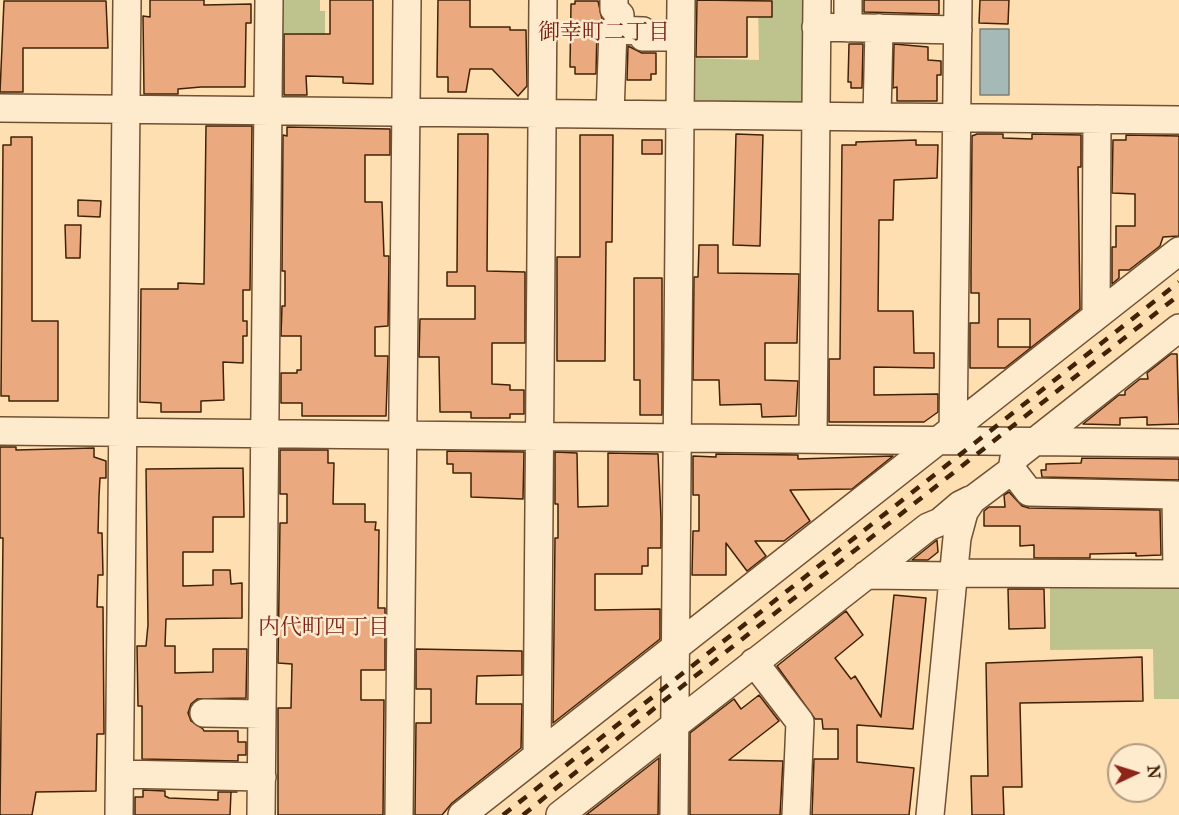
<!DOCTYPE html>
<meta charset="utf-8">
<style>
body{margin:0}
#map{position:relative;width:1179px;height:815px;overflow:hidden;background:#fedfb2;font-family:"IM FELL Great Primer",serif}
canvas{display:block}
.north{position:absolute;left:1107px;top:743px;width:60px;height:60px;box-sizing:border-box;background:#feeacd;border:2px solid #b29a7e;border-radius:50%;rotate:86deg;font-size:16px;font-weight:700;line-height:24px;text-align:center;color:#402207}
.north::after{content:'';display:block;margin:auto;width:21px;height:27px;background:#8f2418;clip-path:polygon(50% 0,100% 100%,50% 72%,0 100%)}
</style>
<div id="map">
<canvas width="1179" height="815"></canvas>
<div class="north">N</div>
</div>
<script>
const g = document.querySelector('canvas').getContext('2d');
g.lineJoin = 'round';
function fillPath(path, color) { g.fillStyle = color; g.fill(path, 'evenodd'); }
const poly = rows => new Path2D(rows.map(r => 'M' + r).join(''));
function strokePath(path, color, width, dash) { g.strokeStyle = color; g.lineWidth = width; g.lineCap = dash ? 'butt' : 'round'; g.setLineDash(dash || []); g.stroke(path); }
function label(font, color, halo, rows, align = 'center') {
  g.font = font + ' "IM FELL Great Primer","Noto Serif JP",serif'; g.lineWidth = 5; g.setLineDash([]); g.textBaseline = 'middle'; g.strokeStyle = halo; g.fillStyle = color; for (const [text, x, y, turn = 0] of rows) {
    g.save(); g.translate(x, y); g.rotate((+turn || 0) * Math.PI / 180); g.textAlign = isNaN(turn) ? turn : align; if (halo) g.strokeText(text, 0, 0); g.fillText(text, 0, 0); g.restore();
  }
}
const green = poly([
 [280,0,320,0,320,11,325,11,325,34,280,33],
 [761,0,809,0,808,98,800,105,698,105,690,98,690,58,759,60,758,2],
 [1179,580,1179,699,1154,699,1153,649,1050,650,1050,582]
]);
const water = poly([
 [980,29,1009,29,1009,95,980,95,980,29]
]);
const building = poly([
 [150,0,204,0,204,5,251,4,251,23,246,23,245,87,201,87,178,89,178,94,144,94,143,16,150,17,150,0],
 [330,0,373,0,373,84,343,83,343,77,306,76,307,95,284,95,284,34,330,34,330,0],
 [438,0,470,0,470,27,510,27,510,30,526,30,527,86,518,96,492,69,470,69,466,92,448,92,448,77,437,77,438,0],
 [697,0,772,1,772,17,747,17,747,57,696,57,697,0],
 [864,0,939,0,939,14,864,12,864,0],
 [980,0,1009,0,1008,24,979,23,980,0],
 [4,1,106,1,108,48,23,48,23,92,0,92,4,1],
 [575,1,598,1,602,19,597,29,596,74,575,74,575,67,570,67,571,4,575,4,575,1],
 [849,44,863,44,862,88,851,88,851,82,848,82,849,44],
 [894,44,928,47,928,60,941,61,941,75,937,75,937,101,897,101,897,87,893,88,894,44],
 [628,46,642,53,656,53,656,74,651,74,651,80,627,80,628,46],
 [206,126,252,126,250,290,243,290,243,321,247,321,247,336,243,336,243,363,223,362,224,400,201,401,201,412,161,412,161,403,140,402,141,289,178,289,178,283,204,284,206,126],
 [287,127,390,129,390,155,365,155,365,202,382,202,384,256,389,256,388,326,375,327,375,356,388,356,386,416,302,416,302,403,281,403,281,373,297,373,297,370,301,370,301,336,281,336,282,306,285,306,285,271,282,271,283,135,287,136,287,127],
 [458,134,488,134,487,271,525,272,525,343,492,343,492,384,510,385,510,390,524,390,524,414,510,414,510,418,471,418,471,412,440,412,439,357,419,357,420,319,475,319,475,286,447,286,447,272,457,272,458,134],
 [736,134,763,135,760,246,733,245,736,134],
 [977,134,1003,134,1003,138,1032,139,1032,134,1081,135,1081,167,1078,167,1080,309,1005,368,970,368,970,323,979,323,979,293,971,293,971,271,972,136,977,134],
 [998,319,1030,319,1030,347,998,347,998,319],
 [580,135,613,135,612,242,606,242,605,361,557,361,557,257,580,257,580,135],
 [1126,135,1179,136,1179,236,1163,237,1160,246,1129,270,1119,270,1119,278,1112,284,1112,247,1116,247,1116,226,1135,226,1135,194,1112,193,1113,140,1126,140,1126,135],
 [11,137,32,137,32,321,58,321,58,401,9,401,9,396,1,396,3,145,11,145,11,137],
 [642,140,662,140,662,154,642,154,642,140],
 [916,140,916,145,938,145,937,178,894,180,893,220,879,220,878,311,913,311,914,353,934,353,934,368,874,367,874,395,938,394,938,412,924,422,829,422,829,359,840,359,842,145,856,145,856,142,916,140],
 [78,200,101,201,100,217,78,216,78,200],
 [65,225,81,225,80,258,66,258,65,225],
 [699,245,718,245,718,273,799,274,797,343,765,343,765,380,798,381,796,416,762,417,761,404,720,405,719,380,693,380,694,277,698,277,699,245],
 [634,278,662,278,662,415,640,415,640,380,634,380,634,278],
 [1171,354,1177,354,1179,424,1147,425,1147,417,1120,418,1120,425,1083,424,1119,395,1125,395,1125,391,1140,379,1148,379,1147,373,1171,354],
 [0,447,16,447,16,450,94,448,94,457,106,461,106,478,100,478,99,496,98,533,102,533,103,575,98,575,97,607,103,607,104,734,97,734,96,791,36,792,32,815,0,815,3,538,0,538,0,447],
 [280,450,328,450,328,463,334,463,333,504,365,504,365,522,376,522,375,530,379,530,378,608,385,608,385,670,361,670,361,700,384,700,383,815,278,815,278,708,291,708,292,664,278,663,280,523,287,523,287,494,280,494,280,450],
 [447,451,524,452,523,499,471,497,471,473,453,473,453,464,447,464,447,451],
 [555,452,577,453,578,507,608,506,608,453,658,454,661,518,661,548,648,548,648,566,642,566,642,574,595,574,595,610,660,609,660,639,553,723,555,538,558,538,558,504,555,504,555,452],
 [716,454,798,455,798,459,893,456,852,489,790,490,810,521,784,541,755,541,766,556,747,571,726,543,726,575,692,575,693,531,699,531,699,495,693,495,693,456,716,457,716,454],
 [1082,458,1179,459,1179,480,1042,477,1041,470,1046,470,1046,464,1081,463,1082,458],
 [243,468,244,517,213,517,213,552,183,552,183,586,213,585,213,570,230,570,231,584,242,583,242,618,166,619,165,646,175,646,175,673,213,672,213,649,247,649,246,698,197,699,191,704,188,713,191,721,203,729,204,731,238,731,238,742,246,742,246,755,238,755,238,761,142,759,142,706,138,706,137,646,146,646,148,625,146,469,243,468],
 [1009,492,1022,506,1029,508,1160,510,1161,555,1136,556,1136,553,1090,554,1090,558,1034,558,1034,545,1020,546,1020,526,984,526,984,511,989,507,1005,507,1004,495,1009,492],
 [937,540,938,552,928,560,912,560,937,540],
 [1008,589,1044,589,1045,628,1009,629,1008,589],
 [894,595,926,598,913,729,857,725,857,762,914,768,909,815,812,815,814,759,838,759,838,729,823,729,822,719,815,719,777,666,846,611,863,635,835,658,851,679,855,676,881,717,894,595],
 [416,649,522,651,522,675,477,676,476,704,522,704,521,748,452,803,442,815,415,815,416,723,431,723,431,689,416,689,416,649],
 [1142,657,1143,701,1020,703,1022,787,1003,787,1004,815,972,815,971,776,988,776,986,663,1142,657],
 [759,695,779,721,729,760,783,761,780,815,690,815,690,733,734,699,741,709,759,695],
 [659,758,658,815,586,815,659,758],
 [143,790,165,791,165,796,169,798,218,800,218,792,237,792,231,792,230,815,135,815,135,797,143,797,143,790]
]);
const minor = poly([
 [614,0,614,9,620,15,620,31],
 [816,27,958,30],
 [848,28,848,0],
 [0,108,1179,120],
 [610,114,613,30,643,31,643,37,680,37],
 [877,117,879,28],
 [1096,316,1097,119],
 [0,431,1179,443],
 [813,439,817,0],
 [953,440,958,0],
 [1012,470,1029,492,1176,495,1177,574],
 [954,573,1179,574],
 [866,575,954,576],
 [754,662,800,722,796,815],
 [204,713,262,714],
 [537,756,543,0],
 [120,774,262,777],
 [119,815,127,0],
 [261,815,269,0],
 [399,815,407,0],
 [462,815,1179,251],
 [560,815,928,527,940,522,960,505,970,500],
 [674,815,681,0],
 [930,815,957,538,964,512,972,500,1012,470,1014,458,1179,328]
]);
const rail = poly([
 [503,815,1179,282],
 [523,815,661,703,1179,295]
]);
const neighbourhoodNames = [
 ["御幸町二丁目",604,34],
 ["内代町四丁目",324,629]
];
fillPath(green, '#bec28d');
fillPath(water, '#a5bab7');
strokePath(water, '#7d7d71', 1.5);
fillPath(building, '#eba97f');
strokePath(building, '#402207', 1.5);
strokePath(minor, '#705132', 30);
strokePath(minor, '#feeacd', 27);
strokePath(rail, '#402207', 4.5, [10, 10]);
label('22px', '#7a1f14', '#feeacd', neighbourhoodNames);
</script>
